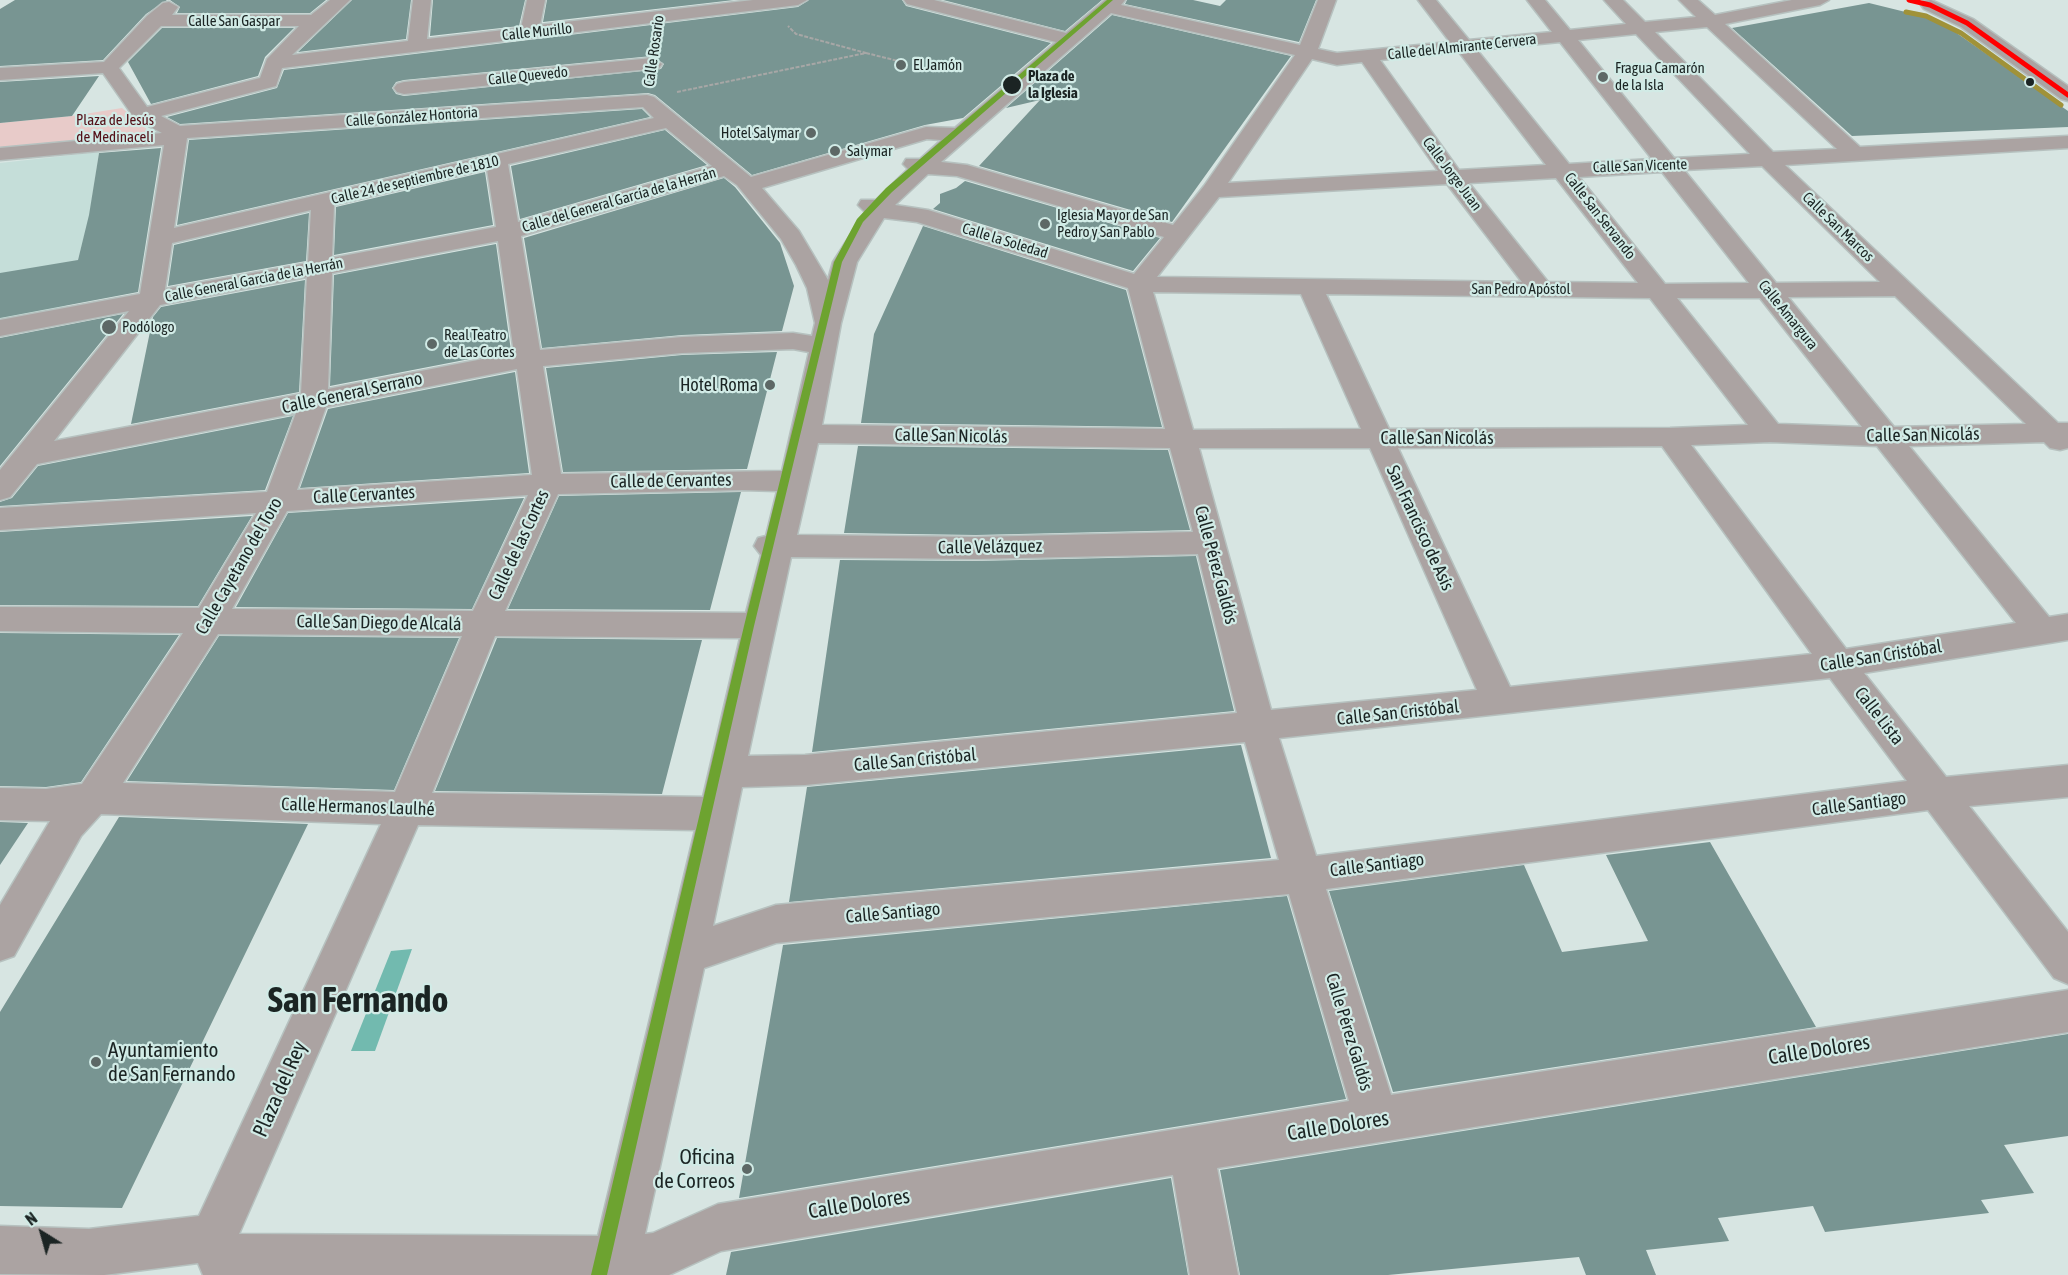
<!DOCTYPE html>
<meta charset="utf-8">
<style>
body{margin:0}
#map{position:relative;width:2068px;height:1275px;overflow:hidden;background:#d7e5e2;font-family:"Asap Condensed",sans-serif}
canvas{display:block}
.north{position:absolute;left:12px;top:1203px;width:60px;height:60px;-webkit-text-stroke:4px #d1ebe6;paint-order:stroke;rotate:323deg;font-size:16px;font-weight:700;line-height:24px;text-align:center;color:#1b2423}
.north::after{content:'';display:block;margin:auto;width:21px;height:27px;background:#1b2423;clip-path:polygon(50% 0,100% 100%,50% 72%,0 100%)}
</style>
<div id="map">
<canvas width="2068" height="1275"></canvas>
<div class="north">N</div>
</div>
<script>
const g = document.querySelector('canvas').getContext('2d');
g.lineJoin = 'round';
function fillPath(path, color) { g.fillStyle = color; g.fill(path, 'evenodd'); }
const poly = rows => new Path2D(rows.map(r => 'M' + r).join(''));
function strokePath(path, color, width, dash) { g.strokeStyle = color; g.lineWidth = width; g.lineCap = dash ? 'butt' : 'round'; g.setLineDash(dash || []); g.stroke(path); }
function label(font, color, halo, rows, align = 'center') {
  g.font = font + ' "Asap Condensed",sans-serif'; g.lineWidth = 4.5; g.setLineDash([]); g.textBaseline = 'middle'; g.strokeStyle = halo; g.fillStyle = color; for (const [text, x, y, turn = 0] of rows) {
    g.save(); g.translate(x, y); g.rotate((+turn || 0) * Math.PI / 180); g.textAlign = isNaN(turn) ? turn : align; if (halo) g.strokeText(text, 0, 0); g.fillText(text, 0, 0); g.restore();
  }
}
const built = poly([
 [99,152,89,219,64,311,0,323,0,163]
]);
const green = poly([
 [122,108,150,132,159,146,0,159,0,123,72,116]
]);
const water = poly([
 [412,949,375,1051,351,1051,391,951]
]);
const building = poly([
 [15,0,167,0,146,14,103,60,0,66,0,9],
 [170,0,326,0,310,13,177,13,180,7],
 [352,0,411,0,406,39,298,52],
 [433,0,525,0,519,26,430,36],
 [547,0,734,0,543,22],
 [809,0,902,0,906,6,1051,43,963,118,925,125,752,175,655,95,648,93,180,124,167,117,277,88,284,70,798,7],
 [652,56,664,64,661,69,404,96,396,94,392,88,396,82,404,80],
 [943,0,1102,0,1065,31],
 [1127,0,1193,0,1220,6,1226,0,1316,0,1299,42,1125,4],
 [1869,3,1938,20,2068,111,2068,127,1852,136,1732,28],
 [1112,15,1291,56,1172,222,979,166,1040,100,1006,108],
 [162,28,294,28,265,57,258,76,151,104,128,62],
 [99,76,72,116,0,123,0,82],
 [642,109,650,117,177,225,189,140],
 [665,130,707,165,520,219,511,166],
 [161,148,138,292,0,318,0,273,78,260,89,215,99,153],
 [485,172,493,225,334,255,336,207],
 [724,178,735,187,780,243,794,286,782,331,682,335,542,348,524,238],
 [965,181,1160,238,1133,271,933,209,940,203,940,194,956,188],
 [309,213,306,261,168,286,174,245],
 [923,226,1126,290,1162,427,861,423,874,334],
 [496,244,511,351,330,386,334,275],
 [305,280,299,392,131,424,153,317,161,307],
 [123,314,108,333,0,466,0,338],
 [777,352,747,469,563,472,546,368,682,355],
 [515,372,529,473,300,488,328,409],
 [293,416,265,490,0,506,0,502,12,498,38,466],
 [858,446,1168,450,1190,530,976,535,844,533],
 [741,492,710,610,508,609,559,496],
 [524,498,472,609,236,607,288,513],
 [252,516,198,606,0,605,0,532],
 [1196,556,1234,711,812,752,840,560,976,561],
 [0,633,179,635,81,782,46,787,0,786],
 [219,636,459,638,394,790,127,781],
 [497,638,702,640,662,794,435,791],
 [1241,745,1271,858,789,902,807,787],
 [119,817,308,824,122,1208,0,1206,0,1012],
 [0,822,28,823,0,865],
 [1710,842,1816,1027,1393,1092,1329,891,1524,865,1562,952,1648,941,1606,855],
 [1287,896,1346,1099,739,1198,783,945],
 [2068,1034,2068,1136,2004,1145,2034,1193,1981,1200,1989,1213,1825,1232,1813,1206,1718,1218,1729,1241,1646,1250,1656,1275,1586,1275,1579,1257,1388,1275,1240,1275,1220,1170],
 [1171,1178,1188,1275,726,1275,731,1252]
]);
const path = poly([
 [866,53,906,63],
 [677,92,866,53,796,34,788,26]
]);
const minor = poly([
 [330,0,350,0,292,55,408,41,413,0,431,0,427,39,521,28,527,0,545,0,540,25,753,0,807,0,798,5,282,68,276,86,161,116,180,126,647,95,654,97,751,177,926,127,955,128,1056,42,907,4,904,0,934,0,1066,33,1105,0,1125,0,1121,5,1300,45,1318,0,1336,0,1318,49,1337,53,1450,42,1418,0,1436,0,1469,40,1552,32,1527,0,1545,0,1570,30,1626,24,1604,0,1623,0,1645,22,1696,17,1679,0,1698,0,1715,15,1792,0,1829,0,1820,5,1725,24,1860,147,2068,136,2068,148,1785,165,2058,423,2068,423,2068,448,2060,450,2050,448,2044,442,1909,446,2049,617,2068,614,2068,640,1864,673,1946,777,2068,765,2068,797,1969,806,2068,932,2068,984,2054,978,1928,810,1326,889,1391,1095,2068,990,2068,1032,1217,1168,1238,1275,1190,1275,1173,1175,721,1251,669,1275,203,1275,198,1263,104,1275,0,1274,0,1226,89,1229,199,1216,381,824,101,814,81,836,14,956,0,961,0,905,50,821,0,820,0,788,46,789,82,784,183,633,0,631,0,607,199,608,256,513,0,530,0,508,267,492,296,413,37,464,10,497,0,500,0,470,129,311,0,336,0,320,140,294,164,145,0,160,0,148,162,133,135,119,103,73,0,80,0,68,104,62,147,16,163,3,169,2,178,7,172,15,311,15,330,0],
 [1111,13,1295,55,1204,186,1173,225,967,165,941,162,1111,13],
 [161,26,299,26,267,59,260,78,147,107,119,68,161,26],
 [1707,27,1837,149,1773,152,1655,32,1707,27],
 [1636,34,1750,154,1674,158,1578,40,1636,34],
 [1560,42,1652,159,1569,164,1477,50,1560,42],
 [1459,52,1546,165,1459,170,1380,60,1459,52],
 [1312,59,1337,65,1362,62,1438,171,1228,183,1312,59],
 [643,107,654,118,174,228,187,138,643,107],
 [666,128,712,166,518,222,508,164,666,128],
 [927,139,941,140,920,159,906,159,903,164,908,169,876,200,861,200,858,205,865,212,833,262,828,280,799,231,762,188,927,139],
 [1762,166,1880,282,1776,283,1684,170,1762,166],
 [487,169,496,227,332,258,334,205,487,169],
 [1662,172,1749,283,1665,284,1579,177,1662,172],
 [928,174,957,176,1164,237,1134,274,928,210,895,205,928,174],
 [724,176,737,185,781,239,796,265,807,288,815,323,812,336,793,333,682,337,540,350,521,236,724,176],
 [1556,178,1638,283,1548,282,1469,183,1556,178],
 [1447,184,1522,282,1157,277,1219,197,1447,184],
 [311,210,308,263,165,289,172,243,311,210],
 [884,218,917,222,1128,288,1165,429,822,425,841,323,857,262,884,218],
 [498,241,514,353,328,389,332,273,498,241],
 [307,277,301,394,54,441,160,305,307,277],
 [1153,292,1301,294,1361,429,1193,430,1153,292],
 [1326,294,1650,298,1748,425,1670,428,1389,429,1326,294],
 [1895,296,2026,424,1894,427,1788,297,1895,296],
 [1677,298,1760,298,1862,427,1778,424,1677,298],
 [793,349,809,352,782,471,561,474,543,366,682,353,793,349],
 [517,369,532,475,297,490,326,407,517,369],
 [1770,442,1877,446,2016,623,1846,649,1691,445,1770,442],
 [818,443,1170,448,1193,532,976,537,797,535,818,443],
 [1662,446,1812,654,1510,687,1398,448,1662,446],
 [1199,448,1370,448,1477,690,1271,710,1199,448],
 [742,490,777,491,766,536,758,538,754,546,761,555,746,613,505,611,558,494,742,490],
 [528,495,473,611,232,609,287,511,528,495],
 [1198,554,1237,713,805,755,748,756,791,557,976,559,1198,554],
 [218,634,462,636,395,792,123,783,218,634],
 [495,636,740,638,703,797,432,793,495,636],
 [1830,678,1907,781,1316,856,1279,738,1830,678],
 [1245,742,1279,860,776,905,713,926,742,787,805,785,1245,742],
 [418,825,695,830,598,1236,239,1234,418,825],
 [1289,894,1349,1101,718,1204,653,1233,645,1234,704,968,776,943,1289,894],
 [1931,0,1973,19,2068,86,2068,101,2061,99,1961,27,1924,9,1921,5,1924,1,1931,0],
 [652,58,662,64,659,68,404,94,397,92,394,88,397,84,404,82,652,58]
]);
const bus1 = poly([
 [1909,0,1930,5,1967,23,2068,95]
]);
const bus2 = poly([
 [1906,12,1926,16,1961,33,2061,105]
]);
const rail1 = poly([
 [1107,0,1113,0,892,192,863,222,842,262,754,626,607,1275,591,1275,744,626,834,262,857,219,886,188,1107,0]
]);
const markers = [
 [901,65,6,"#5d6866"],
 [1603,77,6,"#5d6866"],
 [2030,82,5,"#1b2423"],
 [1012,85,10,"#1b2423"],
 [811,133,6,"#5d6866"],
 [835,151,6,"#5d6866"],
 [1045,224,6,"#5d6866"],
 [109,327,8,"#5d6866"],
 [432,344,6,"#5d6866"],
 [770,385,6,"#5d6866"],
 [96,1062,6,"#5d6866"],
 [747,1169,6,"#5d6866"]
];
const farStreetnames = [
 ["Calle San Gaspar",234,21],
 ["Calle Murillo",537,32,-6],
 ["Calle del Almirante Cervera",1462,47,-6],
 ["Calle Rosario",654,51,-82],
 ["Calle Quevedo",528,76,-6],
 ["Calle González Hontoria",412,117,-4],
 ["Calle San Vicente",1640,166,-2],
 ["Calle Jorge Juan",1452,174,53],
 ["Calle 24 de septiembre de 1810",415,180,-13],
 ["Calle del General García de la Herrán",619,200,-16],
 ["Calle San Servando",1600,216,52],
 ["Calle San Marcos",1838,227,44],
 ["Calle la Soledad",1005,241,17],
 ["Calle General García de la Herrán",254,280,-11],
 ["San Pedro Apóstol",1521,289],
 ["Calle Amargura",1788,315,51]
];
const farPoinames = [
 ["El Jamón",913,65],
 ["Fragua Camarón",1615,68],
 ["de la Isla",1615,85],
 ["Hotel Salymar",799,133,"right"],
 ["Salymar",847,151],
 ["Iglesia Mayor de San",1057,215],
 ["Pedro y San Pablo",1057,232],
 ["Podólogo",122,327],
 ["Real Teatro",444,335],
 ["de Las Cortes",444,352]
];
const farStopnames = [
 ["Plaza de",1028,76],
 ["la Iglesia",1028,93]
];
const farParknames = [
 ["Plaza de Jesús",115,120],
 ["de Medinaceli",115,137]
];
const poiNames = [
 ["Hotel Roma",758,385]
];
const streetNames = [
 ["Calle General Serrano",352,393,-12],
 ["Calle San Nicolás",1923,435,-1],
 ["Calle San Nicolás",951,436,1],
 ["Calle San Nicolás",1437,438],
 ["Calle de Cervantes",671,481,-1],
 ["Calle Cervantes",364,495,-3],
 ["San Francisco de Asís",1420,528,65],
 ["Calle de las Cortes",519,545,-65],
 ["Calle Velázquez",990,547,-1],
 ["Calle Pérez Galdós",1216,565,75],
 ["Calle Cayetano del Toro",239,566,-60],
 ["Calle San Diego de Alcalá",379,623,1],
 ["Calle San Cristóbal",1881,656,-9],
 ["Calle San Cristóbal",1398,713,-6],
 ["Calle Lista",1879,716,52],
 ["Calle San Cristóbal",915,760,-5],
 ["Calle Santiago",1859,804,-7],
 ["Calle Hermanos Laulhé",358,807,2],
 ["Calle Santiago",1377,865,-7],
 ["Calle Santiago",893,913,-5],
 ["Calle Pérez Galdós",1349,1032,73]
];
const nearPoinames = [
 ["Ayuntamiento",108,1050],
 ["de San Fernando",108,1074],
 ["Oficina",735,1157,"right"],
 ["de Correos",735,1181,"right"]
];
const nearStreetnames = [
 ["Calle Dolores",1819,1050,-9],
 ["Plaza del Rey",280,1089,-66],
 ["Calle Dolores",1338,1126,-9],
 ["Calle Dolores",859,1204,-9]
];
const nearTownnames = [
 ["San Fernando",358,1001]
];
fillPath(built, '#c5ded9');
fillPath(green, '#e8cbc9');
fillPath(water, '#72baaf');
fillPath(building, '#789592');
strokePath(minor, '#b6c1bf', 3);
strokePath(path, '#a7a7a6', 2, [4, 1.5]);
fillPath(minor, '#aba3a2');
strokePath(bus1, '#f00', 5);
strokePath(bus2, '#a09239', 5);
fillPath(rail1, '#6da330');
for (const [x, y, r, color] of markers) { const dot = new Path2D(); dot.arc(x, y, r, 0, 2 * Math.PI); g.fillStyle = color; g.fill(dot); strokePath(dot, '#d1ebe6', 2); }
label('15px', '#1b2423', '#d1ebe6', farStreetnames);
label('15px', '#1b2423', '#d1ebe6', farPoinames, 'left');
label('bold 15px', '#1b2423', '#d1ebe6', farStopnames, 'left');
label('15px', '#530f17', '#d1ebe6', farParknames);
label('18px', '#1b2423', '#d1ebe6', poiNames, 'right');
label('18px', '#1b2423', '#d1ebe6', streetNames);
label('21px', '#1b2423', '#d1ebe6', nearPoinames, 'left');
label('21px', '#1b2423', '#d1ebe6', nearStreetnames);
label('bold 36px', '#1b2423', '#d1ebe6', nearTownnames);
</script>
